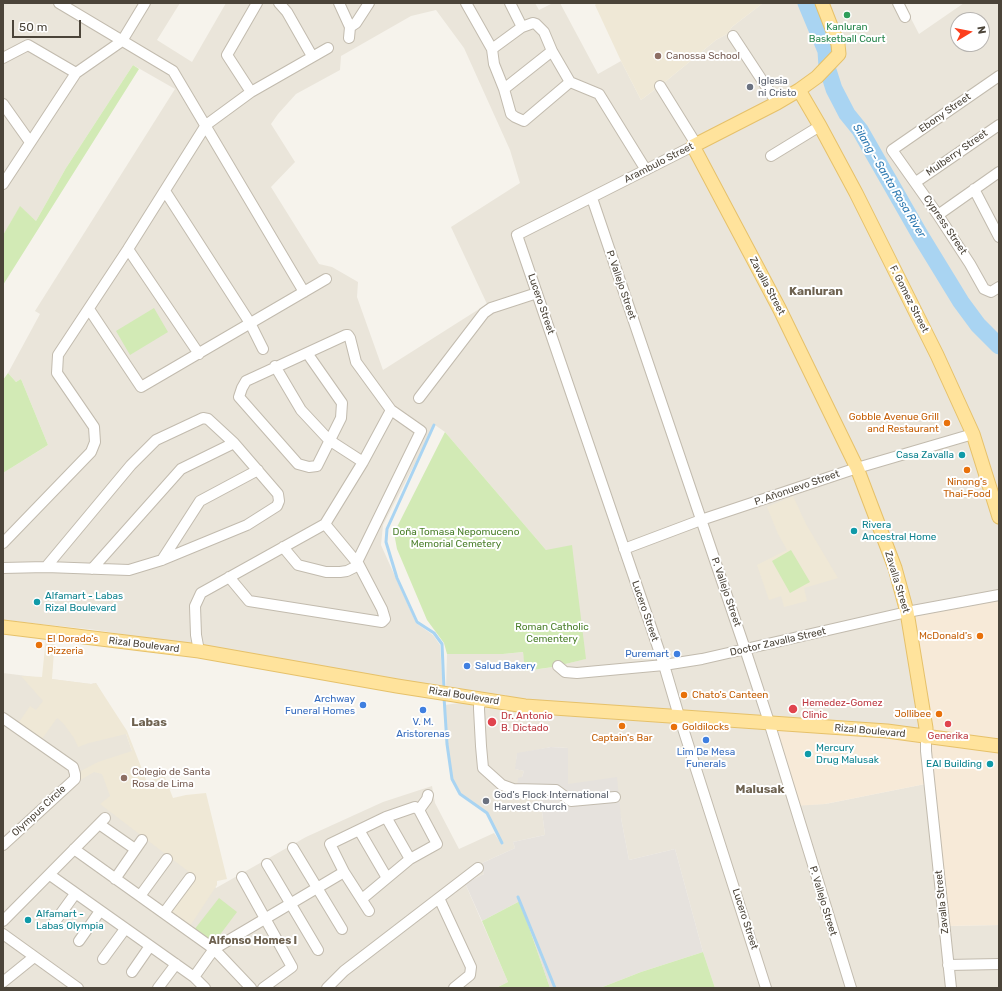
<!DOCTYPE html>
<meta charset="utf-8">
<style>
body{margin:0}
#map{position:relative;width:1002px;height:991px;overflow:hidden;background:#f6f3ec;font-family:Rubik,sans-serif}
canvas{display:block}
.frame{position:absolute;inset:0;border:4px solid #4b4439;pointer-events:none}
.north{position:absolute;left:950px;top:12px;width:40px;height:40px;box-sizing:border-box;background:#fff;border:1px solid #b7b4b0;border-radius:50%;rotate:80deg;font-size:11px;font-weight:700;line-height:16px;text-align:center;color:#4b4439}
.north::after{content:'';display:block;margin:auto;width:14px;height:18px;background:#fc3f1d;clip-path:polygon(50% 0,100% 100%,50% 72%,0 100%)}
.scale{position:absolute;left:12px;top:20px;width:69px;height:18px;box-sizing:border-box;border:2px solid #4b4439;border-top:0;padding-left:5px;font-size:12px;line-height:14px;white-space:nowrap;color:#4b4439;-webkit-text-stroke:3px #fff;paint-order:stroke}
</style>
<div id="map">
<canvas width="1002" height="991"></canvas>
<div class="frame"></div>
<div class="north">N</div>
<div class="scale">50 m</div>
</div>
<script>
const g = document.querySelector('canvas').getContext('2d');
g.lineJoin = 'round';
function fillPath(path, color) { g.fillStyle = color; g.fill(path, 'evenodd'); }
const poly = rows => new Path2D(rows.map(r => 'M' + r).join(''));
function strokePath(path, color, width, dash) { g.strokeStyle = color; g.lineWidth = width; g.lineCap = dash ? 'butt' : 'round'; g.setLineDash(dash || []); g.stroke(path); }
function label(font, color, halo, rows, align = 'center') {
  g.font = font + ' Rubik,sans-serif'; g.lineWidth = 4; g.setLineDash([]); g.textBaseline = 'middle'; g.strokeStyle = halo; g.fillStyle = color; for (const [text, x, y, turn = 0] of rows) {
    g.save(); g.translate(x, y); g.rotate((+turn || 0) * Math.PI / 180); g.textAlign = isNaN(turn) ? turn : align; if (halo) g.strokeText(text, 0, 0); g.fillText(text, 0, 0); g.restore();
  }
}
const residential = poly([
 [3,3,180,3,157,40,192,62,226,3,535,3,539,10,553,3,560,3,598,74,621,61,641,100,665,82,716,40,727,34,732,27,763,3,799,3,823,52,828,80,844,115,858,131,969,320,984,338,999,351,999,595,926,728,794,805,825,804,930,783,945,926,999,925,999,988,715,988,703,952,675,849,629,860,621,818,568,784,568,748,551,747,517,754,516,769,524,771,522,777,539,787,545,835,513,842,515,848,480,864,484,874,465,883,508,982,496,988,3,988,3,673,91,684,96,683,126,734,142,779,216,888,306,837,383,802,432,786,435,803,459,849,494,833,503,846,487,813,460,794,452,779,447,744,445,705,459,703,461,696,506,702,506,695,490,694,446,689,447,654,503,654,523,652,526,671,553,667,585,659,546,550,445,432,435,425,383,525,381,545,416,623,433,635,440,645,443,688,96,630,3,620,3,473,48,445,21,379,16,382,8,373,40,314,35,311,175,89,133,65,66,168,36,221,20,207,3,235],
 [436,10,464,48,510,150,520,183,451,227,487,304,383,370,357,297,358,282,332,267,319,264,271,187,295,162,271,124,278,114,296,94,340,70,341,56,411,16],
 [827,3,903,3,919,34,964,3,999,3,999,341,970,312,922,236,839,89,836,67,843,60,846,55,846,47],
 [958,20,982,20,982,44,958,44]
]);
const commercial = poly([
 [999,595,999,925,944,926,930,783,825,804,794,806,769,722,926,737,907,612]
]);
const industrial = poly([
 [551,747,568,748,568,784,617,777,621,818,629,860,675,849,703,952,641,972,600,988,550,988,520,901,482,921,465,883,484,874,480,864,515,848,513,842,545,835,539,787,517,788,518,778,522,777,524,771,515,769,517,753]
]);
const education = poly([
 [597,3,763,3,732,27,727,34,716,40,665,82,641,100,621,61,595,5],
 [793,496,806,524,838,578,804,588,807,601,784,607,781,596,769,600,757,565,787,550,778,534,767,507],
 [46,637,55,638,52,679,91,684,96,683,127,731,147,782,164,775,173,798,186,795,206,793,227,879,217,881,217,885,190,926,168,910,193,875,100,804,110,796,102,774,94,772,79,781,79,772,98,762,132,751,126,734,89,743,78,747,74,738,63,723,57,718,42,739,20,724,19,722,30,706,36,710,43,701,21,676,42,677]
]);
const green = poly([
 [133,65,139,69,3,285,3,235,20,206,36,221,66,168],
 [154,308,168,332,130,355,116,331],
 [8,373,16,382,21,379,48,445,3,473,3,380],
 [445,432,546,550,572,545,586,659,553,667,525,671,523,652,503,654,447,654,444,643,427,620,397,549,394,533],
 [791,550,810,582,790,593,772,561],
 [219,898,237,912,213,944,194,930],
 [520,901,550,988,496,988,508,982,482,921],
 [703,952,715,988,600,988,641,972]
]);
const stream = poly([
 [434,425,387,529,386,542,397,578,417,622,434,633,442,644,444,689],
 [444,697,447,744,452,779,460,794,487,813,502,843],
 [518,897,555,988]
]);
const river = poly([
 [806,3,826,51,827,67,834,89,847,114,860,130,920,235,961,302,978,325,999,346]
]);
const minor = poly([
 [59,3,173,71,304,292],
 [279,3,287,12,312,56],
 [339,3,350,27,356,23,369,3],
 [466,3,492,49,494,64,504,89,511,114,515,117,524,121,570,82],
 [510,3,522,27],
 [898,3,905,17],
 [733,36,777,103],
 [349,38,350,27],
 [492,49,522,27,533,23,536,24,544,32,552,51,570,82,599,94,646,170],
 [3,58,28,45,76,73],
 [999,76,892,150,938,215,970,264,984,289,991,292,999,287],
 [660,86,696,144],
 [504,89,552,51],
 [251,92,227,55,257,3],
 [3,104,30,142],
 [693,146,517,235,664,665,679,716,766,988],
 [771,156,820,126],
 [916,182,999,125],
 [3,184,76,73,122,41,145,3],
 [974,189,999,237],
 [165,191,250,323,263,349],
 [592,198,745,649,769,722,851,988],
 [938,215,999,172],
 [128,249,199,354],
 [89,309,141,387,326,279],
 [307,353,342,403,341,418,317,466,309,467,298,464,239,397,242,388,246,381,346,335,348,335,350,338,356,362,391,410,421,431,357,562],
 [275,366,301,410,329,440,363,462],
 [419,398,484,313,491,308,537,293],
 [3,543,91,452,95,442,94,427,57,373,58,355,128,249,206,125,251,92,328,48],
 [283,547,298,565,326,572,340,572,347,571,359,565],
 [624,549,701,520,857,468,973,434],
 [162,560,200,501,258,470],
 [3,568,46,567,129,570,162,560,247,525,277,506,279,501,278,494,234,443,208,419,203,418,156,440,131,465,46,567],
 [92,569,181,469,234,443],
 [229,577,249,601,382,622,385,619,382,609,359,565,325,524],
 [199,651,196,635,195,606,201,593,325,524,363,462,391,410],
 [558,666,565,672,577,673,664,665,702,659,907,612,999,595],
 [483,699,479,706,479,709,481,746,483,768,502,785,513,789,556,790,571,801,615,797],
 [3,718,73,767,75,774,75,779,3,845],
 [926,737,926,751,951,988],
 [419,810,427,799,428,795],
 [386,817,410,859],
 [99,824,135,849],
 [359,830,387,878],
 [293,848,342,929],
 [74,849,214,949,251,988],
 [267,864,318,950],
 [50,875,194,977,205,988],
 [242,877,292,967,263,988],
 [115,879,142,840],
 [140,896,167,859],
 [439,898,471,967,470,975,454,988],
 [362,899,410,859,437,844,419,810,415,807,386,817,330,844,344,872,369,911],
 [164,913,190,878],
 [3,921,105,818],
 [54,923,75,894],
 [3,934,78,988],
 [79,941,100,911],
 [103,959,125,929],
 [948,965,999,964],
 [132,972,150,946],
 [194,977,214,949,344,872],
 [3,982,34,957],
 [158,988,176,964],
 [327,988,344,971,478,868]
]);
const major = poly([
 [822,3,838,44,839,54,817,77,799,90,777,103,693,146,779,308,857,468,895,568,907,612,926,728,926,737],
 [799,90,820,126,856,193,937,355,973,434,999,517],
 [3,627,199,651,397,686,525,706,887,731,999,746]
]);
const markers = [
 [847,15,4,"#2e9e5b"],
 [658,56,4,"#8d6e63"],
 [750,87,4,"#6b7280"],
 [947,423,4,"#e8710a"],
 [962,455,4,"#0f9aa8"],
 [967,470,4,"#e8710a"],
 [854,531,4,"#0f9aa8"],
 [37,602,4,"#0f9aa8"],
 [980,636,4,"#e8710a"],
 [39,645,4,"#e8710a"],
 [677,654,4,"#3f7fe0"],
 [467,666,4,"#3f7fe0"],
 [684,695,4,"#e8710a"],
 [363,705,4,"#3f7fe0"],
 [793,709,5,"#e0444e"],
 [423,710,4,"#3f7fe0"],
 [939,714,4,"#e8710a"],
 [492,722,5,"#e0444e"],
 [948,724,4,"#e0444e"],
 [622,726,4,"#e8710a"],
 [674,727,4,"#e8710a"],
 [706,740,4,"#3f7fe0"],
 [808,754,4,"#0f9aa8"],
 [990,764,4,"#0f9aa8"],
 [124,778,4,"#8d6e63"],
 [486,801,4,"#6b7280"],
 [28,920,4,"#0f9aa8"]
];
const leisureNames = [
 ["Kanluran",847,27],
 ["Basketball Court",847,39]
];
const educationNames = [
 ["Canossa School",666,56],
 ["Colegio de Santa",132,772],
 ["Rosa de Lima",132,784]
];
const worshipNames = [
 ["Iglesia",758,81],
 ["ni Cristo",758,93],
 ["God's Flock International",494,795],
 ["Harvest Church",494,807]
];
const streetNames = [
 ["Ebony Street",945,113,-35],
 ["Mulberry Street",957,153,-35],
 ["Arambulo Street",659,163,-27],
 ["Cypress Street",945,225,56],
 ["P. Vallejo Street",621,285,71],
 ["Zavalla Street",767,286,62],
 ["F. Gomez Street",909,299,63],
 ["Lucero Street",541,304,71],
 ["P. Añonuevo Street",797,488,-19],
 ["Zavalla Street",897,582,73],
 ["P. Vallejo Street",726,592,71],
 ["Lucero Street",645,611,71],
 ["Doctor Zavalla Street",778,642,-13],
 ["Rizal Boulevard",144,645,7],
 ["Rizal Boulevard",464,696,9],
 ["Rizal Boulevard",870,731,5],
 ["Olympus Circle",39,811,-43],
 ["P. Vallejo Street",823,901,73],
 ["Zavalla Street",942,902,-96],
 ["Lucero Street",745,919,72]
];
const foodNames = [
 ["Gobble Avenue Grill",939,417],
 ["and Restaurant",939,429],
 ["Ninong's",967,482,"center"],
 ["Thai-Food",967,494,"center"],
 ["McDonald's",972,636],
 ["El Dorado's",47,639,"left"],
 ["Pizzeria",47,651,"left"],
 ["Chato's Canteen",692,695,"left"],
 ["Jollibee",931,714],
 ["Goldilocks",682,727,"left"],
 ["Captain's Bar",622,738,"center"]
];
const cultureNames = [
 ["Casa Zavalla",954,455,"right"],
 ["Rivera",862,525],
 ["Ancestral Home",862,537],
 ["Alfamart - Labas",45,596],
 ["Rizal Boulevard",45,608],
 ["Mercury",816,748],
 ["Drug Malusak",816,760],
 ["EAI Building",982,764,"right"],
 ["Alfamart -",36,914],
 ["Labas Olympia",36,926]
];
const parkNames = [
 ["Doña Tomasa Nepomuceno",456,532],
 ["Memorial Cemetery",456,544],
 ["Roman Catholic",552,627],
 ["Cementery",552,639]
];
const shopNames = [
 ["Puremart",669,654],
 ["Salud Bakery",475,666,"left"],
 ["Archway",355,699],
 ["Funeral Homes",355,711],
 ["V. M.",423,722,"center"],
 ["Aristorenas",423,734,"center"],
 ["Lim De Mesa",706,752,"center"],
 ["Funerals",706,764,"center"]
];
const healthNames = [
 ["Hemedez-Gomez",802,703],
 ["Clinic",802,715],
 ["Dr. Antonio",501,716],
 ["B. Dictado",501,728],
 ["Generika",948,736,"center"]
];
const waterNames = [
 ["Silang - Santa Rosa River",889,181,59]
];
const neighbourhoodNames = [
 ["Alfonso Homes I",253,941]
];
const quarterNames = [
 ["Kanluran",816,292],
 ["Labas",149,723],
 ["Malusak",760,790]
];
fillPath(residential, '#eae5da');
fillPath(commercial, '#f7ead8');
fillPath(industrial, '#e6e2dd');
fillPath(education, '#efe8d6');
fillPath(green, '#d2eab5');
strokePath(stream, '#a9d4f2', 3);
strokePath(river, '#a9d4f2', 17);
strokePath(minor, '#c2bbae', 12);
strokePath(major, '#e6c16a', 15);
strokePath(minor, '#fff', 10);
strokePath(major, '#ffe39c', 13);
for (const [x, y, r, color] of markers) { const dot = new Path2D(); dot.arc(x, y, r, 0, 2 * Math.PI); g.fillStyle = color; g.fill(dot); strokePath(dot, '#fff', 1.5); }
label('10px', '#27864d', '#fff', leisureNames);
label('10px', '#785e54', '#fff', educationNames, 'left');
label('10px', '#5b616d', '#fff', worshipNames, 'left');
label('10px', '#4b4439', '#fff', streetNames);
label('10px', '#c56008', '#fff', foodNames, 'right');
label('10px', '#0d838f', '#fff', cultureNames, 'left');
label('10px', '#4a7f2a', '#fff', parkNames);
label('10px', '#366cbe', '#fff', shopNames, 'right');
label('10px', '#be3a42', '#fff', healthNames, 'left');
label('italic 11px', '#2e7ab2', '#fff', waterNames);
label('bold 11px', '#6e6250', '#fff', neighbourhoodNames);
label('bold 12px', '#6e6250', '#fff', quarterNames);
</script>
